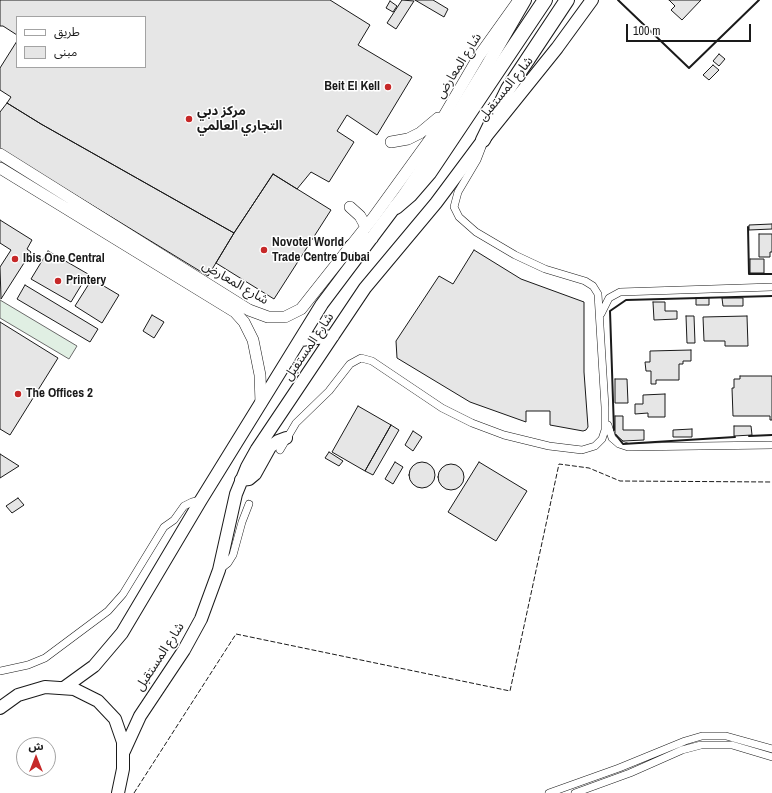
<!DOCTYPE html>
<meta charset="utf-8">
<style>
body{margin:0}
#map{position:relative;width:772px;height:793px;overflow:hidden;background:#fff;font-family:"Archivo Narrow","Noto Sans Arabic",sans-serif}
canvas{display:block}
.legend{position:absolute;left:16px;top:16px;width:130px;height:52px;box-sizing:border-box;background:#fff;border:1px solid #a3a3a3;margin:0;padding:5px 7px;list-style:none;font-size:12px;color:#1a1a1a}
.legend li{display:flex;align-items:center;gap:8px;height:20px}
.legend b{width:20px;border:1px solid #a3a3a3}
.north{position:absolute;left:16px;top:737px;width:40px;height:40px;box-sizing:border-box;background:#fff;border:1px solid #a3a3a3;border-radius:50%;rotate:0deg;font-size:11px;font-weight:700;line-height:16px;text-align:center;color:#1a1a1a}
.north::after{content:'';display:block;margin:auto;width:14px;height:18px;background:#c62828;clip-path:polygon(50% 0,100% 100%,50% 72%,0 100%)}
.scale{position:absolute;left:626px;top:24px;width:125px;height:18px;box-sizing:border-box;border:2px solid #1a1a1a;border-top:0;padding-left:5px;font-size:12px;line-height:14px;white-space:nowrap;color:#1a1a1a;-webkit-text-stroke:3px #fff;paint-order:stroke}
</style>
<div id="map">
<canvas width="772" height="793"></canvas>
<ul class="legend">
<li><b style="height:5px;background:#fff"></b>طريق</li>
<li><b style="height:11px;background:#e6e6e6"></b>مبنى</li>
</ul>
<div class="north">ش</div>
<div class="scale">100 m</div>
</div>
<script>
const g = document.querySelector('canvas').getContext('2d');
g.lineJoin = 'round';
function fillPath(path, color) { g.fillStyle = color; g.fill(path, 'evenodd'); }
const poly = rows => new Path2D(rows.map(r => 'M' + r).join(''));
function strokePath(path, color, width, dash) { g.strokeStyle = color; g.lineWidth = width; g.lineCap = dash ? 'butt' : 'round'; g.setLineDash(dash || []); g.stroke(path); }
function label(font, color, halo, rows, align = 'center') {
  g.font = font + ' "Archivo Narrow","Noto Sans Arabic",sans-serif'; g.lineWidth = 3; g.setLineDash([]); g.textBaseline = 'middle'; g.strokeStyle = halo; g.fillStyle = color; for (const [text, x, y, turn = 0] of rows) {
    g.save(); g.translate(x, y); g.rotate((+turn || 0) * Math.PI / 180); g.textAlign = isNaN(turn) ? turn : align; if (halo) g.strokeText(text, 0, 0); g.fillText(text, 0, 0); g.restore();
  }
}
const green = poly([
 [0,300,77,346,69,359,0,318,0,300]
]);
const building = poly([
 [0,0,330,0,370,25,358,45,412,77,377,135,347,115,337,131,354,142,329,182,311,172,297,189,273,174,234,233,41,124,7,103,11,97,0,90,0,68,17,41,17,67,145,67,145,17,17,17,17,35,3,26,0,26,0,0],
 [402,0,414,1,396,29,387,23,402,0],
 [415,0,433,0,448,9,444,17,415,0],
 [669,0,701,0,682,20,671,10,675,6,669,0],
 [390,1,397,6,393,12,386,8,390,1],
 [719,54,725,59,719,66,713,61,719,54],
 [713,65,719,70,709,80,703,75,713,65],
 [7,103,41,124,234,233,208,276,0,149,0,112,7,103],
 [273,174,331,210,274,299,216,263,234,233,273,174],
 [0,220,32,240,27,249,31,252,1,299,0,267,11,250,0,243,0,220],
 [772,224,772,229,749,230,749,225,772,224],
 [759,234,772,234,772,252,770,252,770,257,759,257,759,234],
 [474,250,521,279,584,302,584,372,588,427,586,430,583,431,550,425,550,411,526,411,526,422,470,402,397,358,396,341,439,276,453,284,474,250],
 [48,251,88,274,71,302,31,279,48,251],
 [750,259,764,259,764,273,750,273,750,259],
 [92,279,119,295,102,323,75,306,92,279],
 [25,285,98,329,90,342,17,299,25,285],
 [696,298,709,298,709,305,696,305,696,298],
 [722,298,743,298,743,306,723,306,722,298],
 [653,302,665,302,665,311,677,311,677,319,654,320,653,302],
 [152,315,164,322,154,338,143,331,152,315],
 [686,316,694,316,695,343,687,343,686,316],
 [747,316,748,346,725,346,725,341,704,341,703,317,747,316],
 [0,322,58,358,10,435,0,429,0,322],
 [691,350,691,361,683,361,683,364,679,364,679,380,656,380,656,384,651,384,651,371,646,371,645,362,650,362,650,351,691,350],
 [740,376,772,376,772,420,770,420,770,416,733,416,732,388,734,388,734,379,740,379,740,376],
 [615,379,627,379,628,403,615,403,615,379],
 [665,394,665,417,648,417,648,413,635,414,635,404,643,404,643,395,665,394],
 [358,406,391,425,365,471,332,452,358,406],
 [615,416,623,416,623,430,644,430,644,440,623,441,615,434,615,416],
 [391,425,399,430,373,475,365,471,391,425],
 [734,426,751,426,752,435,734,436,734,426],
 [692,429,692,437,673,437,673,430,692,429],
 [413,431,422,437,413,451,405,445,413,431],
 [329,452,343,461,339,466,325,458,329,452],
 [0,454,19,466,0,478,0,454],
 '409 475a13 13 0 1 1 26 0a13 13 0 1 1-26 0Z',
 [395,462,403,467,393,484,385,479,395,462],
 [479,462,527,491,496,541,448,512,479,462],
 '438 477a13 13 0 1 1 26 0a13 13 0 1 1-26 0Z',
 [18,498,24,505,12,513,6,506,18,498]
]);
const street = poly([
 [601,314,609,298,620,292,772,287],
 [608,425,612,438,619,444,628,447,772,445],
 [280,450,296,423,329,391,350,364,361,358,372,361,442,408,472,423,504,435,549,446,582,450,595,446,602,439,605,430,605,407,598,294,593,286,585,281,545,269,515,255,476,232,459,217,454,207,458,192,477,160,482,147],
 [219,570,228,563,233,555,242,522,249,504],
 [0,671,28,665,45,658,108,611,123,594,164,527,174,520,184,506,192,502,201,500],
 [549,793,619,768,685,741,702,736,726,736,772,749],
 [575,793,630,773,682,750,701,745,732,745,772,757]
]);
const secondary = poly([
 [391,142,408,139,420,133,438,118],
 [0,154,249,310,268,317,285,317,301,309,373,218,431,138,479,56,519,0],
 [0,168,235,312,244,322,253,340,260,375,261,403],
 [350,207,360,216,366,227]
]);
const primary = poly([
 [351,246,363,240,372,238],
 [301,340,333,336],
 [241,480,249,479,255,474,270,447,278,441,286,438],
 [65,687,94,666,122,633,201,500,322,304,404,195,442,139,485,69,525,0],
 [0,708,18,695,45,687,74,689,98,701,115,719,123,742,123,769,118,793],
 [124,751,140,716,184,650,201,619,219,570,236,494,247,467,257,449,365,288,436,203,483,140,557,48,592,0]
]);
const highway = poly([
 [483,140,508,89,567,0],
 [396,207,410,195,429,173,545,0]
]);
const fence = poly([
 [134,793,236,634,510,691,559,464,589,468,620,481,772,482]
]);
const wall = poly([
 [618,0,689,68,759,0],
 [748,227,749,274,772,274],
 [614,430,610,311,626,300,772,296],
 [616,435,623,444,735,437],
 [749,436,772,435]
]);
const markers = [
 [388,87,4,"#c62828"],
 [189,119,4,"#c62828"],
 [264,250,4,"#c62828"],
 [15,259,4,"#c62828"],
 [58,281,4,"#c62828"],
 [18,394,4,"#c62828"]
];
const streetNames = [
 ["شارع المعارض",459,66,-58],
 ["شارع المستقبل",506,89,-51],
 ["شارع المعارض",235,283,30],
 ["شارع المستقبل",309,347,-56],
 ["شارع المستقبل",160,657,-57]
];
const poiNames = [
 ["Beit El Kell",380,87,"right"],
 ["مركز دبي",197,112],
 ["التجاري العالمي",197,127],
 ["Novotel World",272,243],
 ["Trade Centre Dubai",272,258],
 ["Ibis One Central",23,259],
 ["Printery",66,281],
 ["The Offices 2",26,394]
];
fillPath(green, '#e0efe3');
strokePath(green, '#6a6a6a', 1);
fillPath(building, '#e6e6e6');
strokePath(building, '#1a1a1a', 1);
strokePath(street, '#1a1a1a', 8);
strokePath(secondary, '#1a1a1a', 12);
strokePath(primary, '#1a1a1a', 14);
strokePath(highway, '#1a1a1a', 16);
strokePath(street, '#fff', 7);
strokePath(secondary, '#fff', 11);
strokePath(primary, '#fff', 12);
strokePath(highway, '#fff', 14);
strokePath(fence, '#1a1a1a', 1, [5, 2]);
strokePath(wall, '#1a1a1a', 2);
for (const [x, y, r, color] of markers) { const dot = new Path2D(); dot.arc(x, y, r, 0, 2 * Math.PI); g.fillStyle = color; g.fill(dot); strokePath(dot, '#fff', 1.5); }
label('13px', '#1a1a1a', '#fff', streetNames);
label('bold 13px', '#1a1a1a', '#fff', poiNames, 'left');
</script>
